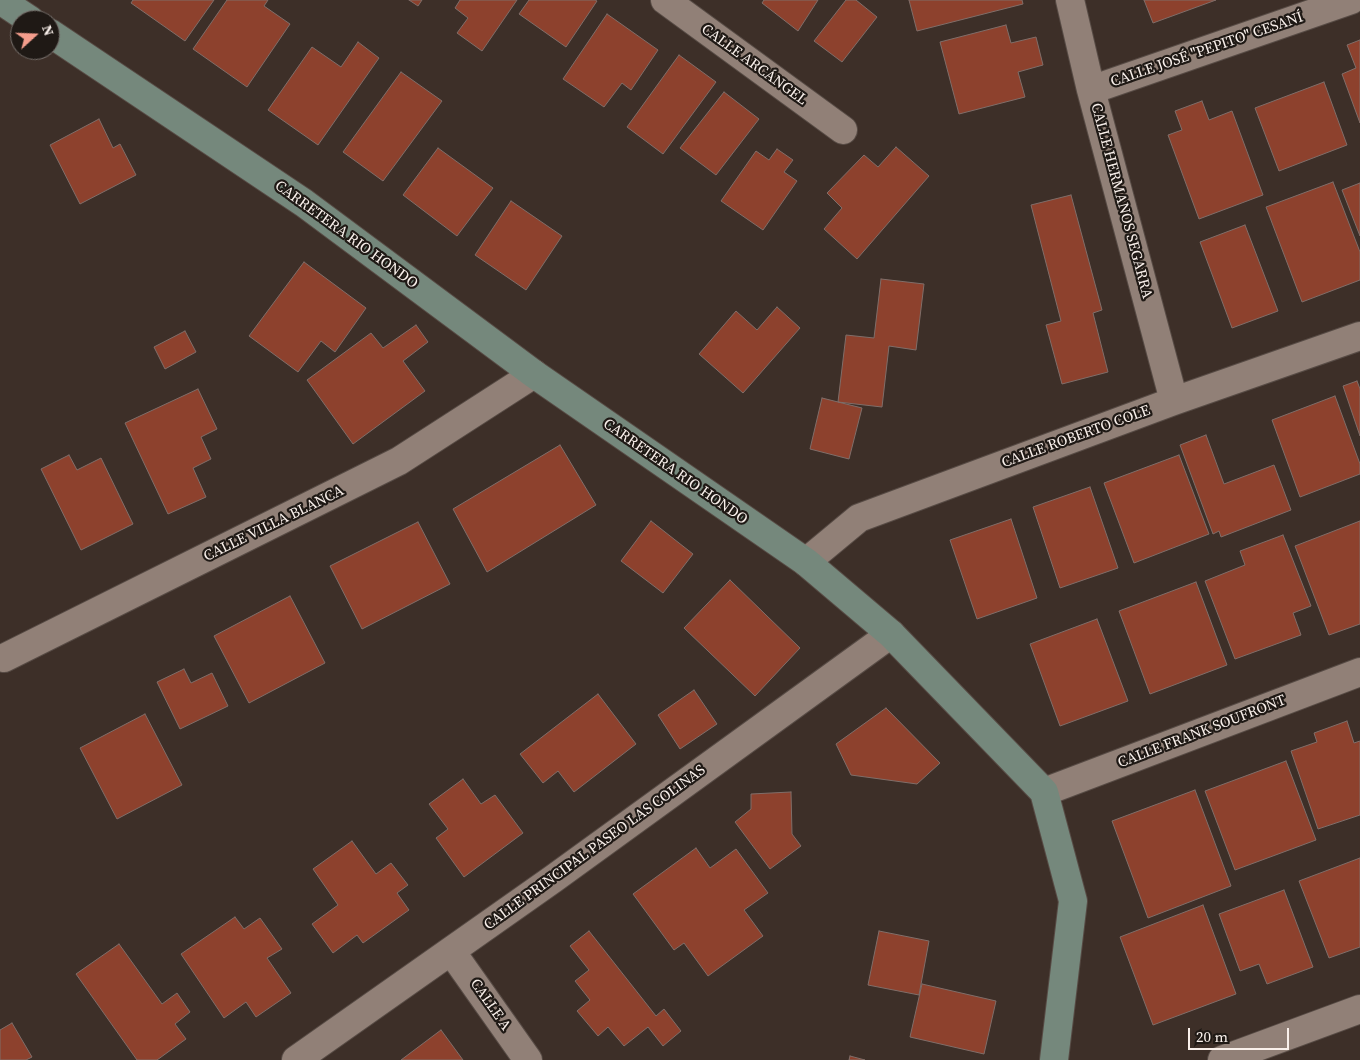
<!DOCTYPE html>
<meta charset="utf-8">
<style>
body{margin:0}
#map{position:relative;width:1360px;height:1060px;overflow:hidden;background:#3d2f28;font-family:"Source Serif 4",serif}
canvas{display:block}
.north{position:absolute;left:10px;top:10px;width:50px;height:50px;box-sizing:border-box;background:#1f1915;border:1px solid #766f6b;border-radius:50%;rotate:70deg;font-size:14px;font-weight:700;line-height:20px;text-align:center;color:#f9f0eb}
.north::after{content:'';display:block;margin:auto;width:18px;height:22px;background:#f49d8c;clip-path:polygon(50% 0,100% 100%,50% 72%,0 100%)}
.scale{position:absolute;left:1188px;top:1028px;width:101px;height:22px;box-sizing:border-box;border:2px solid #f9f0eb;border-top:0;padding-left:6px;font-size:15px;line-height:18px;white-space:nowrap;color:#f9f0eb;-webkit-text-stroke:4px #1f1915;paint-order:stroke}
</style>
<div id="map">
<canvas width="1360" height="1060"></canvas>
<div class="north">N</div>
<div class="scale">20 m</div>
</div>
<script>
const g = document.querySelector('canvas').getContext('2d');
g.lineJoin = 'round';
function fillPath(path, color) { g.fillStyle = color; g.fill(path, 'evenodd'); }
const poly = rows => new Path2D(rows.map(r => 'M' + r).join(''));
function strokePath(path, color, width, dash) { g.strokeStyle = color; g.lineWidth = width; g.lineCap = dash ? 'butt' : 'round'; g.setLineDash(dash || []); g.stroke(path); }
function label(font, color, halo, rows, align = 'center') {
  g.font = font + ' "Source Serif 4",serif'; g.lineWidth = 4.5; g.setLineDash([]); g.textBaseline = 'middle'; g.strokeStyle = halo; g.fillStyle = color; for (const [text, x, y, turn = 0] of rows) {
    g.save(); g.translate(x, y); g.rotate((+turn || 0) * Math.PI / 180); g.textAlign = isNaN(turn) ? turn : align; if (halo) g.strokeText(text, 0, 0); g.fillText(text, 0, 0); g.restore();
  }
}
const building = poly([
 [133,0,214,0,185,41,131,3,133,0],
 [227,0,268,0,264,6,290,24,247,87,193,49,227,0],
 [409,0,422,0,418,6,409,0],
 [460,0,517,0,482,51,457,33,468,18,455,8,460,0],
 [529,0,595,0,597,1,566,47,519,14,529,0],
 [764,0,818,0,798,31,762,3,764,0],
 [846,0,856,0,877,17,842,62,814,41,846,0],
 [909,0,1022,0,1023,4,917,31,909,0],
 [1144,0,1216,0,1153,23,1144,0],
 [607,14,658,50,631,90,622,83,604,107,563,79,607,14],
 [1006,25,1011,43,1036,37,1043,65,1018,72,1025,97,959,114,940,42,1006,25],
 [1360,40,1360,123,1342,74,1356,68,1347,45,1360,40],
 [358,42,379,58,318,145,268,110,312,47,341,67,358,42],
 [679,55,716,82,663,154,627,127,679,55],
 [401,72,442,101,383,181,343,152,401,72],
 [1324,82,1347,145,1279,171,1255,108,1324,82],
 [724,92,759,119,716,175,680,148,724,92],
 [1202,101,1209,120,1232,111,1263,195,1199,219,1168,135,1182,130,1175,111,1202,101],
 [99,119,113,148,120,144,136,175,80,204,50,145,99,119],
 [896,147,929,176,857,259,824,229,842,208,827,193,864,155,878,167,896,147],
 [438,148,493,188,457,236,403,195,438,148],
 [777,149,793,160,784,172,797,181,763,230,721,201,756,151,769,160,777,149],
 [1333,182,1360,252,1360,280,1302,302,1266,207,1333,182],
 [1360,183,1360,236,1342,190,1360,183],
 [1071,195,1102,310,1093,313,1108,372,1062,384,1046,325,1061,321,1031,205,1071,195],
 [511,201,562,236,526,290,475,255,511,201],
 [1245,225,1278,311,1232,328,1200,242,1245,225],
 [304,262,366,308,335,352,321,341,298,372,249,336,304,262],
 [881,279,924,284,916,350,889,346,882,407,838,402,846,335,874,338,881,279],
 [777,307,800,328,743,393,699,354,736,311,757,330,777,307],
 [416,325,428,342,403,361,425,391,353,444,307,380,371,333,383,348,416,325],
 [185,331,196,352,165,369,154,347,185,331],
 [1357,381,1360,389,1360,436,1343,386,1357,381],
 [198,389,217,429,201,437,211,459,193,468,206,497,168,514,125,423,198,389],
 [1335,396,1360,464,1360,474,1300,497,1272,420,1335,396],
 [822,398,862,408,849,459,810,449,822,398],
 [1206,435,1224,484,1274,465,1291,510,1221,537,1219,531,1213,534,1180,445,1206,435],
 [560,445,596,505,487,572,453,509,560,445],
 [69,455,77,470,101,458,133,524,81,550,41,469,69,455],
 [1179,455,1209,534,1134,563,1104,483,1179,455],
 [1090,487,1118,568,1060,588,1033,507,1090,487],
 [1011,519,1037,598,977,619,950,540,1011,519],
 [651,521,693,554,663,593,621,561,651,521],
 [1360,521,1360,624,1329,635,1295,546,1360,521],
 [418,522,450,584,362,629,330,566,418,522],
 [1283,535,1311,606,1293,613,1301,635,1235,659,1205,581,1245,565,1240,551,1283,535],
 [730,580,800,648,755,696,684,628,730,580],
 [1196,582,1227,665,1150,694,1119,611,1196,582],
 [290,596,325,663,249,703,214,636,290,596],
 [1097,619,1128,701,1060,726,1030,644,1097,619],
 [184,669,191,683,212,673,228,706,180,729,157,682,184,669],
 [694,690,717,724,680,749,658,715,694,690],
 [598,694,636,744,574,792,558,771,543,783,520,754,598,694],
 [886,708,940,763,917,784,851,775,836,744,886,708],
 [145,714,182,785,117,819,80,748,145,714],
 [1347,721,1354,743,1360,741,1360,815,1318,829,1291,751,1317,742,1314,733,1347,721],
 [1286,761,1316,840,1235,870,1205,791,1286,761],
 [463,779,481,804,495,795,523,833,464,877,436,838,448,829,429,804,463,779],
 [1195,790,1231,886,1148,918,1112,821,1195,790],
 [791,792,792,834,801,846,770,869,735,822,751,809,751,794,791,792],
 [352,841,376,874,391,863,408,885,397,893,409,910,363,943,357,935,333,953,312,924,338,905,313,869,352,841],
 [696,848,710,868,736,849,768,893,744,910,763,936,708,976,684,943,674,950,633,894,696,848],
 [1360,858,1360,947,1329,958,1299,881,1360,858],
 [1284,890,1313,967,1267,984,1259,964,1240,971,1219,914,1284,890],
 [1203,905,1236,994,1153,1025,1120,937,1203,905],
 [235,917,244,929,260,918,282,949,267,958,291,993,256,1017,246,1002,224,1018,181,954,235,917],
 [589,931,656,1016,664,1009,681,1031,663,1046,648,1027,624,1046,608,1027,598,1036,577,1011,590,1000,575,981,589,970,570,946,589,931],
 [879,931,929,941,919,995,868,985,879,931],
 [119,944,162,1004,177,993,190,1012,175,1024,186,1039,157,1060,137,1060,76,974,119,944],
 [922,984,996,1001,984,1054,910,1037,922,984],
 [12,1023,32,1057,26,1060,0,1060,0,1030,12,1023],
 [441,1030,463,1060,401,1060,441,1030],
 [850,1056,865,1060,849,1060,850,1056]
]);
const street = poly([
 [665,0,843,130],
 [1070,0,1091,90,1174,401],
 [1091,90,1351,0],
 [806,562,859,518,1174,401,1360,336],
 [4,658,399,461,534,374],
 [1044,792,1360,672],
 [451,951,528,1060],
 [296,1060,553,879,891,634],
 [1222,1060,1360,1009]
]);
const secondary = poly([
 [0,0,30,20],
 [50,33,304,203,534,374,806,562,891,634,1044,792,1073,901,1054,1060]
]);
const streetNames = [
 ["CALLE JOSÉ \"PEPITO\" CESANÍ",1207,50,-19],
 ["CALLE ARCÁNGEL",754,65,36],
 ["CALLE HERMANOS SEGARRA",1121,201,75],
 ["CARRETERA RIO HONDO",346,235,36],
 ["CALLE ROBERTO COLE",1076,437,-20],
 ["CARRETERA RIO HONDO",675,472,35],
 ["CALLE VILLA BLANCA",274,524,-26],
 ["CALLE FRANK SOUFRONT",1202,732,-21],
 ["CALLE PRINCIPAL PASEO LAS COLINAS",595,848,-36],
 ["CALLE A",490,1005,55]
];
fillPath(building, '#8d412d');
strokePath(building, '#806e69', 1);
strokePath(street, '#574b45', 30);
strokePath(secondary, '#574b45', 30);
strokePath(street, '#918077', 28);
strokePath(secondary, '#75887c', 28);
label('15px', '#f9f0eb', '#1f1915', streetNames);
</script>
